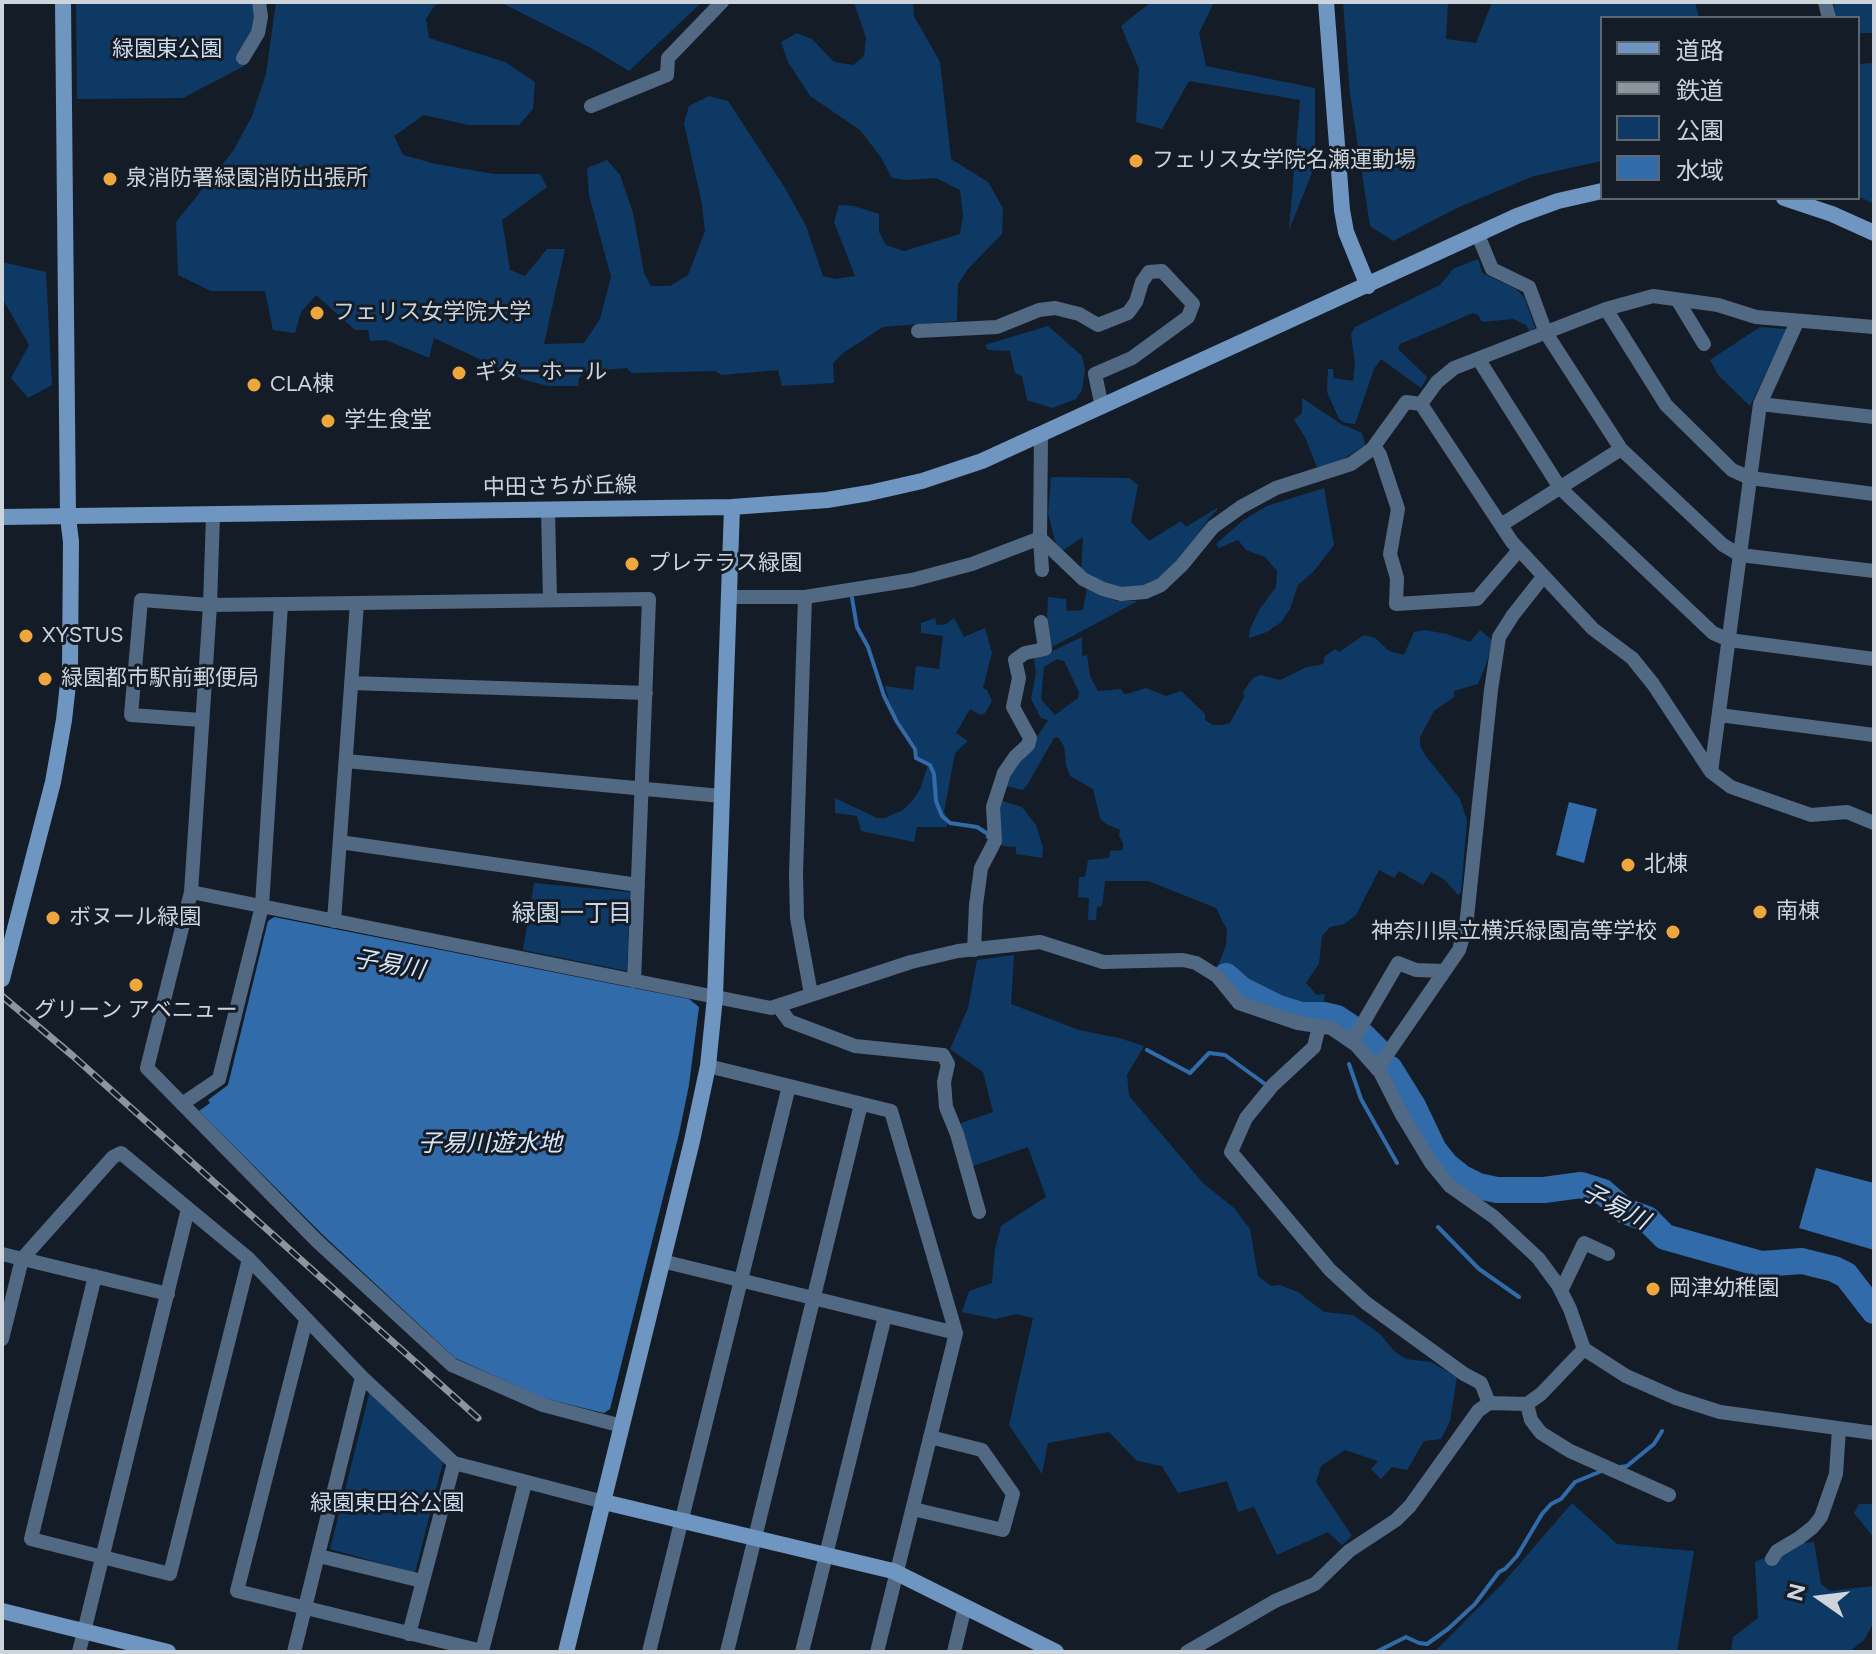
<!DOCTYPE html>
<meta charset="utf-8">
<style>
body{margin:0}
#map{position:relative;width:1876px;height:1654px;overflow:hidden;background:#141d27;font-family:Figtree,"Noto Sans JP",sans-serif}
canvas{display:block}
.frame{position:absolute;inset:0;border:4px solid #cdd4db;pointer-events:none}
.legend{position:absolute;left:1600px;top:16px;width:260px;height:184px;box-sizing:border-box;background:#141d27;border:2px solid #5e666f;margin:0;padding:10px 14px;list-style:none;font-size:24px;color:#cdd4db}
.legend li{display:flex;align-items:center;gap:16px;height:40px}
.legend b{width:40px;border:2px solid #5e666f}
.north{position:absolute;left:1780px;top:1558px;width:80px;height:80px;-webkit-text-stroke:6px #141d27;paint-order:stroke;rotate:284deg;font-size:22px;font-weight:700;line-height:32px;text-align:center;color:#cdd4db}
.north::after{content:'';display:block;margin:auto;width:28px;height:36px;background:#cdd4db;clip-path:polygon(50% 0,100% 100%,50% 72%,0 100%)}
</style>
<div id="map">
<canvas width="1876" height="1654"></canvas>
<div class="frame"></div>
<ul class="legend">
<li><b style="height:10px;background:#6f95c1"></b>道路</li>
<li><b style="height:10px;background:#8e959d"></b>鉄道</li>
<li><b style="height:22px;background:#0e3964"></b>公園</li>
<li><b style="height:22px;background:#326ba9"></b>水域</li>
</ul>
<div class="north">N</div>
</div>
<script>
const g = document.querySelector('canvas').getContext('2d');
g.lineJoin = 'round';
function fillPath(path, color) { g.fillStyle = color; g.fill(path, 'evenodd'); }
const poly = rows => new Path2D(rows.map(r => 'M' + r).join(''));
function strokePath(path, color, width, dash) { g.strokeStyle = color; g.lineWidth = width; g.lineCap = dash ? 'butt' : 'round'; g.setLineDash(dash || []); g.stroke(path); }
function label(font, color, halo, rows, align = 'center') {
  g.font = font + ' Figtree,"Noto Sans JP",sans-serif'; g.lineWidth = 6; g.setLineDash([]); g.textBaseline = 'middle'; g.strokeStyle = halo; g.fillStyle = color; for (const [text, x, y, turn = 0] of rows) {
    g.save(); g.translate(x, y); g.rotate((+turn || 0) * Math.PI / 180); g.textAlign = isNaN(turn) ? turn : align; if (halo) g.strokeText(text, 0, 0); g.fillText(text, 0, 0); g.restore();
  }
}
const green = poly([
 [76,2,257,2,259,17,243,58,244,66,183,98,77,99],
 [276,2,451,2,435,5,426,19,429,38,505,62,535,82,533,109,519,125,468,125,424,115,394,136,403,155,436,164,494,174,540,174,547,187,502,220,510,270,525,276,547,249,565,249,544,344,584,343,600,319,611,277,589,195,587,168,607,160,620,175,633,213,644,273,651,286,670,286,688,275,705,231,702,204,684,123,689,106,709,96,728,101,785,188,806,226,823,276,835,279,855,276,834,222,839,205,854,206,879,214,879,232,886,245,904,251,960,234,963,216,960,190,936,178,907,180,892,178,880,156,860,130,810,96,788,62,781,42,797,33,812,39,834,62,853,65,864,56,866,38,854,2,913,2,914,16,940,62,951,159,988,182,1003,208,1002,234,968,269,958,284,957,321,883,327,843,353,833,363,834,383,782,386,778,370,721,375,715,371,631,373,627,368,587,371,579,378,578,386,548,386,525,380,434,338,429,358,386,340,370,341,368,330,355,330,316,295,301,312,295,333,273,330,265,291,211,291,178,275,176,222,233,151,252,116,266,74],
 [491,2,702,2,629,71,593,49,502,3],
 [1151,2,1214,2,1199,33,1206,66,1315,88,1315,165,1289,230,1300,100,1189,81,1162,129,1136,122,1139,69,1121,26],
 [1343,2,1448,2,1446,39,1476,43,1492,2,1695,2,1699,18,1602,18,1602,161,1534,176,1459,207,1393,241,1370,226,1350,94],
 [1834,2,1874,2,1874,33,1858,33,1858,18,1835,18],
 [1874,63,1874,204,1858,196,1858,64],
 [1478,259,1482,273,1516,289,1525,298,1535,328,1530,332,1526,325,1513,319,1482,322,1478,315,1473,313,1400,344,1398,349,1427,377,1421,388,1381,359,1374,369,1355,424,1345,423,1339,419,1327,392,1328,369,1333,369,1334,378,1353,381,1355,364,1351,334,1355,327,1440,285,1453,269],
 [2,262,46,272,52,385,28,398,11,378,29,345,2,298],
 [1048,326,1082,356,1085,370,1082,390,1076,399,1052,408,1027,400,1022,376,1015,373,1010,351,988,350,985,345],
 [1760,327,1787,329,1750,406,1718,375,1710,360],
 [1302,398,1341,424,1362,433,1365,445,1336,464,1317,467,1305,437,1294,420,1302,413],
 [1051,477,1129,478,1138,485,1131,522,1149,541,1181,521,1186,527,1217,508,1218,509,1209,518,1185,555,1152,585,1119,591,1081,572,1083,537,1062,551,1055,541,1048,513],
 [1324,488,1334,545,1313,572,1298,585,1290,609,1281,622,1267,632,1249,638,1250,629,1259,610,1276,587,1277,571,1265,557,1246,550,1238,540,1219,548,1216,544,1242,521,1267,506],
 [1087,588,1117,601,1138,601,1052,647,1047,616,1048,597,1066,599,1067,611,1083,610],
 [935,618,937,625,946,624,954,618,964,637,985,628,992,653,983,688,987,690,992,701,985,713,981,715,970,709,956,733,968,741,955,753,944,812,947,817,947,827,917,827,914,842,861,831,857,816,835,813,835,798,877,818,885,818,903,810,913,800,920,789,928,765,932,767,918,757,916,746,901,725,889,701,885,686,913,690,916,666,939,669,943,636,921,633,921,623],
 [1425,630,1447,634,1470,642,1480,630,1492,640,1487,662,1478,684,1454,691,1454,697,1434,711,1420,737,1420,746,1425,755,1460,799,1467,820,1461,892,1458,895,1445,880,1431,872,1423,885,1399,871,1394,878,1379,870,1356,915,1344,924,1330,927,1322,936,1319,964,1306,983,1317,995,1325,994,1323,1006,1314,1021,1240,997,1216,971,1226,945,1227,930,1216,908,1148,881,1105,881,1102,906,1097,907,1096,920,1088,920,1089,898,1078,897,1079,877,1085,877,1088,860,1109,858,1110,851,1123,850,1123,843,1119,836,1120,830,1106,824,1100,818,1093,789,1070,776,1066,765,1064,746,1058,737,1054,738,1026,787,1022,790,1006,786,1014,764,1035,740,1048,720,1041,718,1031,699,1036,673,1034,659,1036,655,1048,653,1082,637,1082,656,1087,655,1090,676,1098,691,1121,689,1124,694,1130,693,1146,688,1166,696,1181,691,1205,714,1205,720,1213,725,1223,725,1230,723,1244,697,1243,692,1253,678,1260,675,1280,680,1307,667,1320,665,1324,663,1324,657,1335,649,1339,652,1364,635,1375,638,1389,651,1404,655,1414,632],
 [1057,659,1064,661,1079,692,1078,698,1055,715,1041,699,1044,667],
 [1003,801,1022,807,1036,825,1043,848,1042,858,1016,854,1016,847,1003,846,998,841,997,804],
 [534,883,630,892,627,971,523,950],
 [1014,955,1011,1004,1079,1030,1119,1038,1144,1046,1127,1075,1129,1096,1203,1183,1234,1208,1250,1229,1258,1276,1271,1286,1280,1285,1298,1292,1324,1312,1353,1315,1380,1334,1394,1351,1406,1359,1431,1362,1457,1377,1450,1421,1441,1439,1424,1441,1407,1470,1392,1467,1381,1479,1371,1469,1378,1461,1345,1450,1321,1466,1316,1482,1352,1536,1342,1545,1328,1532,1277,1555,1254,1507,1238,1512,1227,1481,1178,1493,1162,1466,1137,1461,1109,1432,1048,1443,1042,1474,1009,1425,1033,1318,1016,1314,995,1319,962,1312,969,1291,992,1283,995,1249,1001,1226,1046,1197,1028,1147,970,1167,961,1123,993,1112,983,1072,950,1049,968,1008,977,960],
 [370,1391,444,1458,415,1573,330,1549],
 [1572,1503,1617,1544,1694,1551,1677,1652,1434,1652,1504,1582],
 [1859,1504,1874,1504,1874,1538,1854,1513],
 [1814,1542,1821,1584,1830,1591,1874,1586,1874,1622,1864,1640,1849,1652,1731,1652,1733,1637,1758,1618,1755,1562,1795,1544]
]);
const water = poly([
 [1569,802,1597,809,1584,863,1556,855],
 [274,917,689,999,699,1007,689,1085,679,1134,610,1409,604,1413,543,1398,455,1358,324,1236,199,1111,210,1103,208,1100,228,1085,268,921],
 [1816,1168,1874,1183,1874,1250,1799,1228]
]);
const stream = poly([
 [852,598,857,627,868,647,884,696,897,722,915,749,916,758,930,765,934,774,936,801,942,816,950,823,977,827,988,834,988,837],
 [1147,1050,1190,1073,1209,1053,1225,1055,1265,1084],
 [1349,1064,1361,1099,1397,1163],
 [1438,1227,1479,1269,1519,1297],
 [1620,1467,1627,1466,1654,1444,1662,1431],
 [1376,1652,1406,1637,1419,1643,1427,1644,1448,1629,1475,1604,1499,1572,1505,1569,1517,1556,1542,1514,1551,1504,1561,1499,1575,1482,1604,1470]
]);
const river = poly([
 [1226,976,1242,990,1278,1008,1301,1015,1325,1015,1337,1018,1361,1034,1380,1053],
 [1390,1069,1413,1106,1434,1150,1446,1165,1462,1178,1478,1186,1497,1190,1544,1190,1581,1185,1603,1192,1625,1211,1647,1219,1665,1237,1761,1264,1802,1261,1834,1269,1846,1275,1874,1311]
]);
const street = poly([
 [1825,2,1829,18],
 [243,58,258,33,261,17,259,2],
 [591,106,667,75,668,58,722,2],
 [1478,235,1492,269,1529,287,1546,333,1621,449,1723,545,1740,555,1874,571],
 [1678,301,1704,344],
 [1606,309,1666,405,1732,470,1750,478,1874,494],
 [918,331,997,327,1039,310,1055,308,1079,314,1098,325,1128,313,1136,302,1142,282,1149,272,1162,271,1193,304,1188,317,1132,358,1095,374,1102,407],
 [1479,360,1560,488,1713,633,1729,640,1874,659],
 [1421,404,1512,542,1593,629,1632,658,1653,684,1711,772,1731,787,1811,815,1847,812,1874,823],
 [1760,404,1874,417],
 [1041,434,1040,538,1042,570],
 [1374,446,1380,455,1398,509,1390,554,1397,578,1396,604,1477,599,1519,550],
 [548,510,550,600],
 [213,515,210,605,191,892,147,1068,317,1241,452,1365,543,1405,622,1426],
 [1501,525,1621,449],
 [1040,538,1083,579,1103,589,1121,594,1145,592,1161,585,1182,565,1213,527,1241,507,1276,488,1351,464,1372,449,1406,402,1421,404,1437,382,1454,368,1606,309,1653,296,1718,305,1756,317,1874,327],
 [729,597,805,597,912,580,972,564,1040,538],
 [805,597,796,874,797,918,811,994],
 [351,683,646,693],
 [1719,715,1874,735],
 [201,720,131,715,141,600,210,605,649,599,634,981],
 [346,761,721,796],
 [1711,772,1760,404,1797,322],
 [340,842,638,885],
 [191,892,771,1008,911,962,958,951,1040,942,1103,962,1183,960,1196,963,1217,976,1239,1003,1298,1023,1331,1028,1356,1045,1380,1072,1402,1115,1431,1163,1450,1186,1494,1217,1538,1258,1558,1285,1570,1309,1584,1349,1626,1376,1676,1398,1720,1412,1874,1433],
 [334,921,357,603],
 [974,950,976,905,981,868,995,841,993,807,1004,773,1015,757,1028,745,1030,738,1013,707,1019,678,1015,660,1025,653,1045,649,1041,622],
 [778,1006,789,1021,855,1046,943,1055,948,1064,944,1082,946,1107,957,1134,979,1212],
 [1319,1026,1314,1047,1273,1085,1246,1118,1231,1152,1330,1270,1366,1303,1464,1374,1481,1383,1489,1403],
 [1352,1042,1398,963,1416,970,1444,971],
 [708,1066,891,1111,956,1333,877,1652],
 [1377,1069,1459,950,1466,927,1491,690,1499,637,1513,615,1543,577],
 [182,1104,219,1079,262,906,281,604],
 [2,1254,168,1294],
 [662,1261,956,1333],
 [95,1276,31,1539,170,1574,249,1259],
 [1561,1291,1584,1243,1608,1254],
 [306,1320,237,1591,482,1651,525,1483],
 [2,1339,22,1259,113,1157,121,1153,249,1259,362,1377,454,1463,604,1502],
 [1527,1404,1531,1420,1541,1433,1570,1451,1669,1495],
 [913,1509,1003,1530,1013,1494,982,1450,930,1437],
 [319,1556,422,1581],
 [1772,1559,1777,1551,1799,1538,1813,1527,1821,1517,1836,1474,1839,1429],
 [409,1634,454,1463],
 [79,1652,188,1209],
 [294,1652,362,1377],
 [649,1652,789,1086],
 [727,1652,861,1104],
 [802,1652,885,1316],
 [954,1652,965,1606],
 [1187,1652,1275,1601,1315,1584,1349,1551,1396,1520,1410,1506,1478,1411,1489,1403,1527,1404,1541,1394,1584,1349]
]);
const secondary = poly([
 [1326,2,1342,210,1346,232,1368,286],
 [1784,198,1832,214,1874,233],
 [2,517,732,507,827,500,869,493,922,481,982,461,1517,216,1558,201,1602,191],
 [2,979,53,782,64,720,70,666,71,542,68,517,63,2],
 [604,1502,893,1571,1056,1652],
 [2,1611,168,1652],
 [566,1652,692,1141,708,1066,715,997,732,507]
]);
const rail = poly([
 [2,996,73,1056,478,1418]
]);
const markers = [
 [1136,161,8,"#efa73d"],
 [110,179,8,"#efa73d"],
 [317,313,8,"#efa73d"],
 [459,373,8,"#efa73d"],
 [254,385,8,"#efa73d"],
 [328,421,8,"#efa73d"],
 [632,564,8,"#efa73d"],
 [26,636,8,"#efa73d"],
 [45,679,8,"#efa73d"],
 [1628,865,8,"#efa73d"],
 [1760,912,8,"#efa73d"],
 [53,918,8,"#efa73d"],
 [1673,932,8,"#efa73d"],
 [136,985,8,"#efa73d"],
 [1653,1289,8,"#efa73d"]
];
const parkNames = [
 ["緑園東公園",167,50],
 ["緑園東田谷公園",387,1504]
];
const poiNames = [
 ["フェリス女学院名瀬運動場",1152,161],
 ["泉消防署緑園消防出張所",126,179],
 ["フェリス女学院大学",333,313],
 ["ギターホール",475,373],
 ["CLA棟",270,385],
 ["学生食堂",344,421],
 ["プレテラス緑園",648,564],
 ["XYSTUS",42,636],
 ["緑園都市駅前郵便局",61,679],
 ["北棟",1644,865],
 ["南棟",1776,912],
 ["ボヌール緑園",69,918],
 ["神奈川県立横浜緑園高等学校",1657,932,"right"],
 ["グリーン アベニュー",136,1011,"center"],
 ["岡津幼稚園",1669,1289]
];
const streetNames = [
 ["中田さちが丘線",560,487,-1]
];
const neighbourhoodNames = [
 ["緑園一丁目",572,914]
];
const waterNames = [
 ["子易川",389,965,10],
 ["子易川遊水地",490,1144],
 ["子易川",1615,1207,27]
];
fillPath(green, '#0e3964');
fillPath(water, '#326ba9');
strokePath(stream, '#326ba9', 4);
strokePath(river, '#326ba9', 26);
strokePath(street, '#526984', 14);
strokePath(secondary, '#6f95c1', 16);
strokePath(rail, '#8e959d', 7);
strokePath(rail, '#141d27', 4, [12]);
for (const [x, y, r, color] of markers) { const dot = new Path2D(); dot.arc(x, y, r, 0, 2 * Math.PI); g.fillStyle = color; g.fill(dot); strokePath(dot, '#141d27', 3); }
label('22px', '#cedcee', '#141d27', parkNames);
label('22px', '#cdd4db', '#141d27', poiNames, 'left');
label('22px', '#cdd4db', '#141d27', streetNames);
label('24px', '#cad7e5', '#141d27', neighbourhoodNames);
label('italic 24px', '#d7e6f7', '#141d27', waterNames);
</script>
